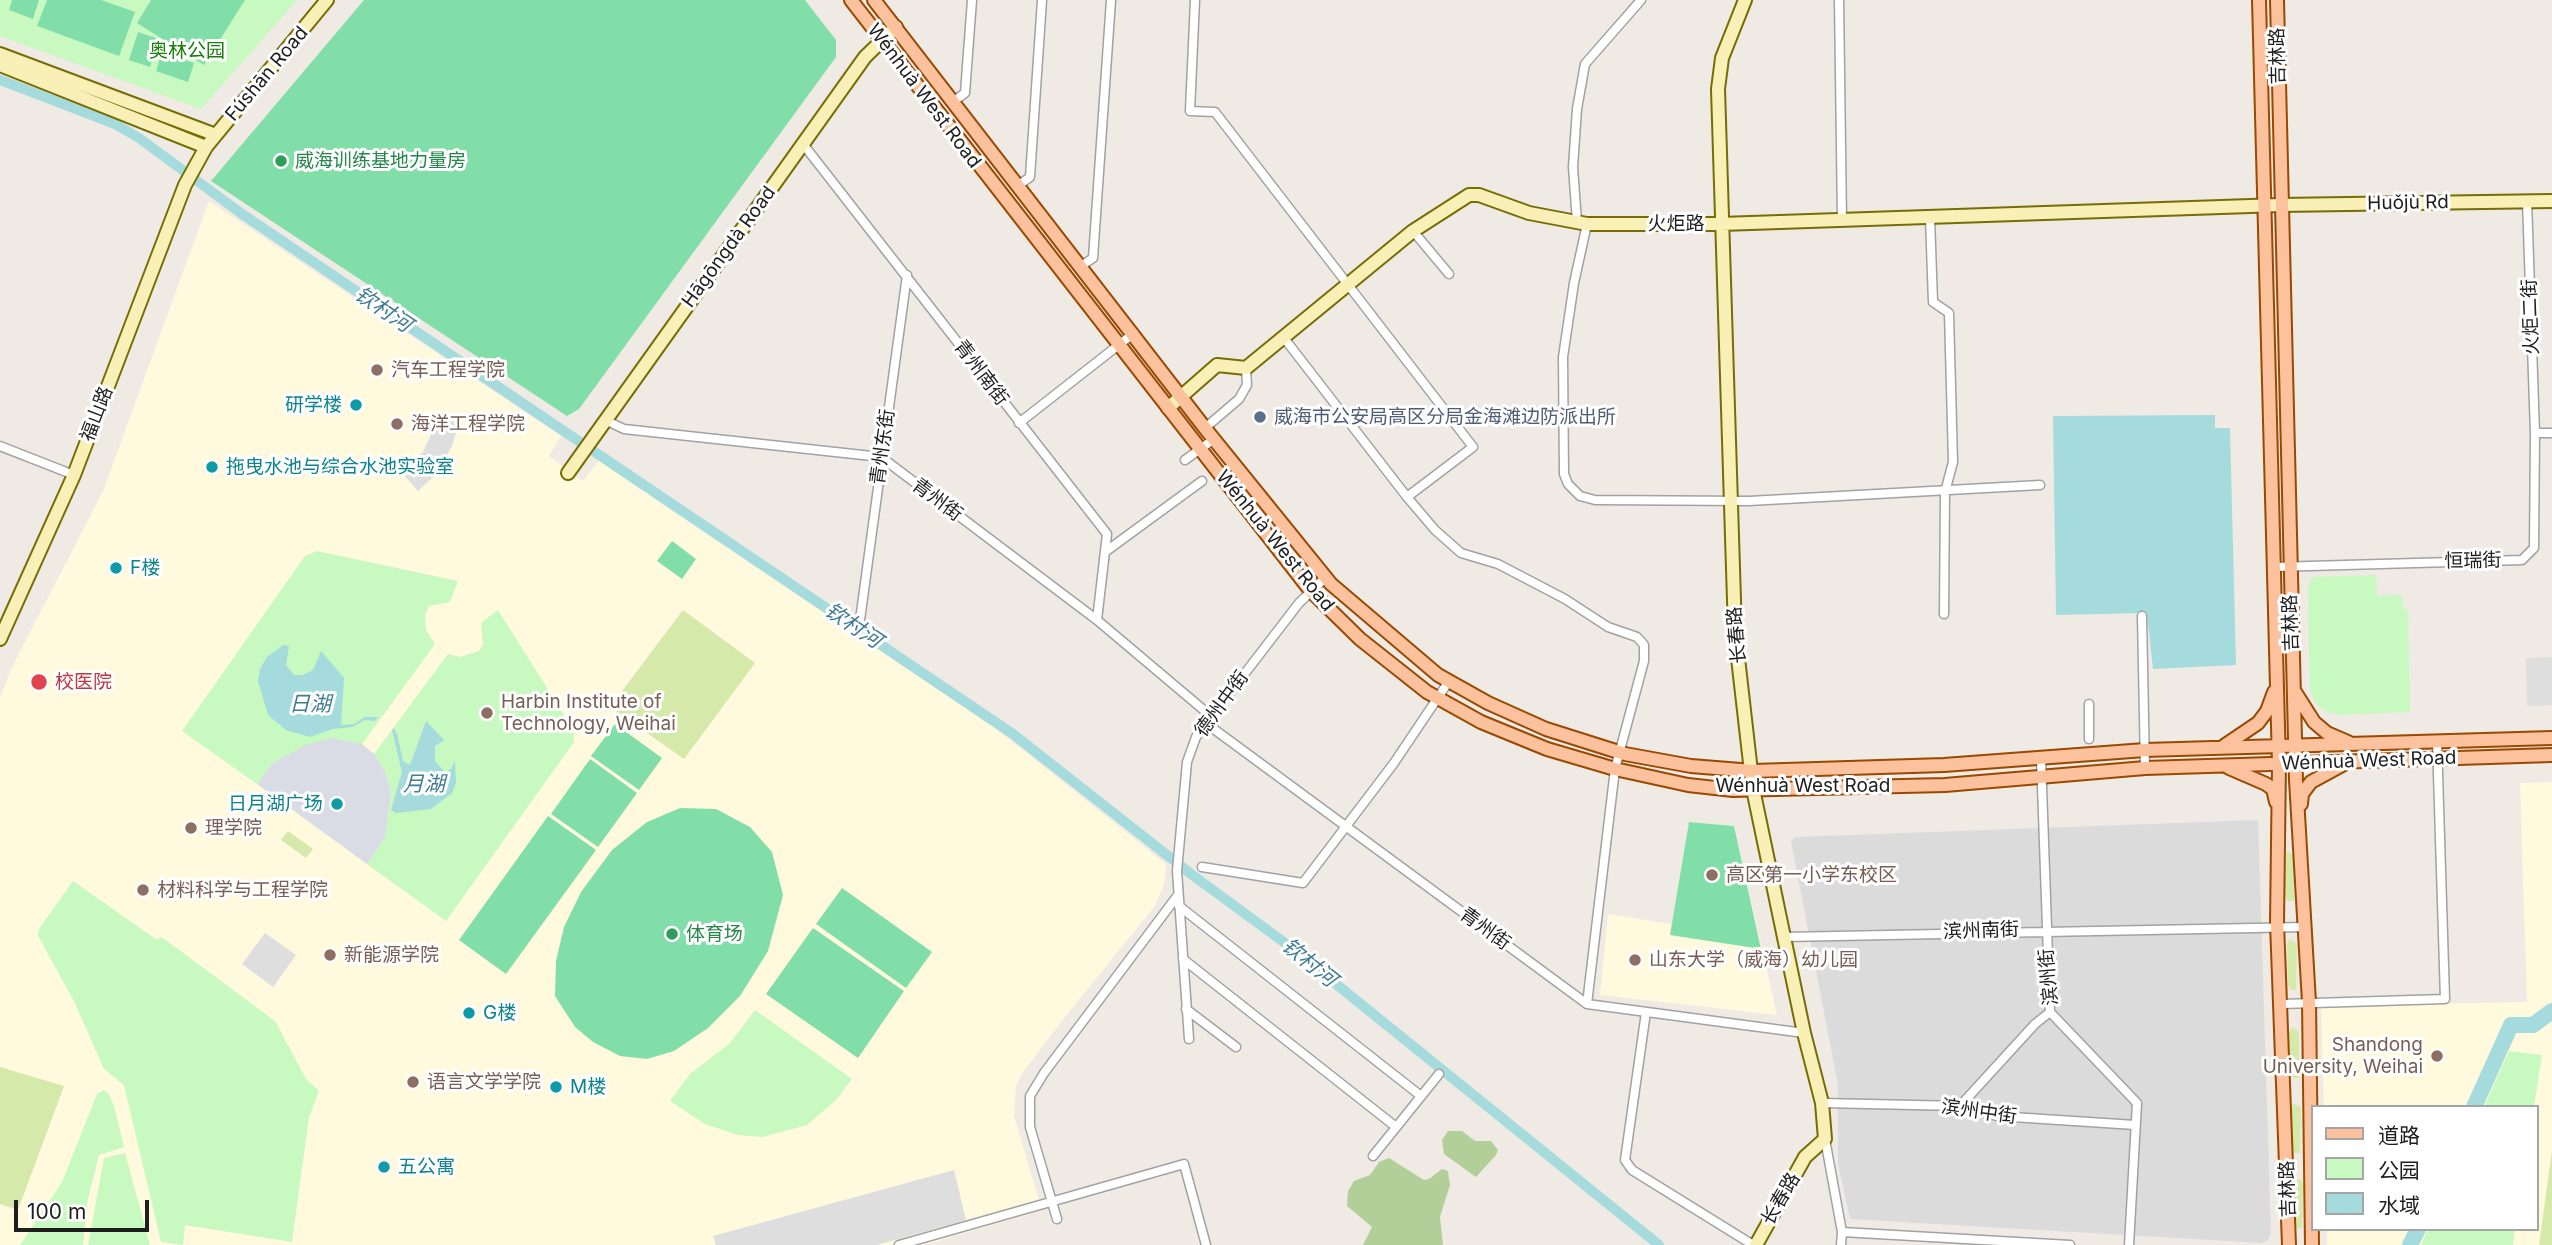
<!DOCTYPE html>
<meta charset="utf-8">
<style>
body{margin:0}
#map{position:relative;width:2552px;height:1245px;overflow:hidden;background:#efeae4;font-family:Inter,"Noto Sans SC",sans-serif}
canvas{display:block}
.legend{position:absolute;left:2311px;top:1105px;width:228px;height:126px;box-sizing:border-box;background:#fff;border:2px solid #a5a5a5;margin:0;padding:9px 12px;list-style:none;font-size:21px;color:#1e1e1e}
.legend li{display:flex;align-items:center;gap:14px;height:35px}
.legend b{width:35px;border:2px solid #a5a5a5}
.scale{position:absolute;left:14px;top:1200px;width:135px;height:32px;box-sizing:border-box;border:4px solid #1e1e1e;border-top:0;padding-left:9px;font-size:21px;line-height:24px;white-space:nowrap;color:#1e1e1e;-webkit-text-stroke:5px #fff;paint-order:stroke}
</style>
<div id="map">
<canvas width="2552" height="1245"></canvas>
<ul class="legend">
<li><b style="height:9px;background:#fcc19d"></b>道路</li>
<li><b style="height:19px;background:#c7f9c1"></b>公园</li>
<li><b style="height:19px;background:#a5dbdd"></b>水域</li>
</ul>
<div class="scale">100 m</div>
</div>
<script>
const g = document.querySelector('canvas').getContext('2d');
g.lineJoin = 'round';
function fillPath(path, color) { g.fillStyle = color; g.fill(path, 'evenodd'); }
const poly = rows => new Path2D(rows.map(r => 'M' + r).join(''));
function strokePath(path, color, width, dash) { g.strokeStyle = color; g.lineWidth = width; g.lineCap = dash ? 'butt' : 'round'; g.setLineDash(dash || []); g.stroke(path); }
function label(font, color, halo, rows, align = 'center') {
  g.font = font + ' Inter,"Noto Sans SC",sans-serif'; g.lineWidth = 6; g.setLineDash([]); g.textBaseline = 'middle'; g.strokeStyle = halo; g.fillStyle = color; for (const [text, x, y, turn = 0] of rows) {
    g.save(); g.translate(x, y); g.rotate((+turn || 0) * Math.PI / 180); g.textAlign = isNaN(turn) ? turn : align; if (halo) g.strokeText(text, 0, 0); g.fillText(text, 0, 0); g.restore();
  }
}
const residential = poly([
 [2258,820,2271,1233,2268,1240,2262,1243,1850,1219,1838,1164,1838,1085,1791,841,1795,837]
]);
const education = poly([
 [209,201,561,436,549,456,583,481,599,460,995,728,1166,864,1164,885,1155,906,1065,1017,1021,1075,1016,1087,1014,1116,1042,1210,924,1245,0,1245,0,698,11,669,103,491],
 [2552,782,2552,1245,2327,1245,2327,1229,2536,1229,2536,1107,2324,1107,2321,1006,2527,1002,2520,783],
 [1689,822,1734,826,1777,1015,1600,995,1608,914,1672,924]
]);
const grass = poly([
 [683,610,755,663,684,759,610,707],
 [288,831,313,849,306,858,281,840],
 [2287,851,2294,856,2294,901,2288,901,2285,896,2284,856],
 [2290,939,2297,944,2296,990,2291,990,2288,985,2287,944],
 [2292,1027,2299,1032,2299,1078,2293,1078,2290,1073,2289,1033],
 [0,1067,64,1086,18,1210,0,1204],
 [2294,1103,2301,1108,2300,1153,2295,1153,2292,1148,2291,1108],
 [2552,1150,2552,1245,2539,1245],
 [2296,1177,2303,1182,2302,1228,2297,1228,2294,1223,2293,1182]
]);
const forest = poly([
 [1448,1131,1462,1131,1475,1141,1491,1141,1498,1150,1496,1155,1476,1177,1444,1154,1442,1140],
 [1389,1158,1424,1180,1429,1179,1442,1169,1448,1171,1450,1185,1440,1217,1443,1245,1363,1245,1372,1227,1347,1206,1348,1191,1354,1181,1370,1175,1379,1162]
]);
const park = poly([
 [0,0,297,0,201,109,0,36],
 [317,551,458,581,450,602,429,606,425,615,426,630,435,644,362,744,332,738,273,763,257,784,182,731,305,556],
 [2376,575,2377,596,2402,595,2403,609,2408,609,2410,712,2339,715,2325,711,2315,703,2310,690,2308,588,2312,577],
 [498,610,574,731,574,742,446,921,367,864,385,837,391,793,385,772,374,754,448,654,460,657,479,651,483,645,481,623],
 [73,881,157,940,161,937,171,944,275,1021,306,1079,319,1091,309,1117,292,1242,185,1225,183,1245,161,1242,124,1085,104,1069,74,1001,38,936,39,929],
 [755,1010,852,1079,836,1100,807,1125,763,1137,738,1135,705,1124,670,1101,690,1074,730,1043],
 [2509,1051,2542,1055,2534,1107,2484,1107],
 [104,1090,109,1094,114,1106,124,1147,99,1155,87,1203,83,1245,20,1245,62,1182,97,1094],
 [125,1153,150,1245,88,1245,104,1158],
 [2428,1229,2515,1229,2513,1245,2421,1245]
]);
const pitch = poly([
 [12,0,39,0,33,19,9,10],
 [47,0,101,0,135,12,119,56,37,26],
 [151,0,245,0,204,65,137,23],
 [364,0,805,0,836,40,836,57,579,409,567,416,211,181],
 [138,32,159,39,150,67,129,60],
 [162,52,194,63,188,82,156,71],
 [672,541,696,559,682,579,657,561],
 [615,724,662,758,639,790,591,756],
 [590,759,637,793,598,847,551,814],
 [680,808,716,809,750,827,772,852,783,895,768,951,740,996,708,1028,674,1051,647,1059,620,1056,593,1042,575,1027,555,996,556,961,564,927,581,892,612,850,647,822],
 [548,816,596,850,506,974,459,940],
 [1689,822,1734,826,1761,949,1670,935],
 [842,888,932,952,906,988,816,924],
 [813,928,904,991,858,1058,766,994]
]);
const parking = poly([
 [439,417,459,423,452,446,436,474,418,491,402,473,423,452],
 [2552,657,2552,705,2527,706,2526,658],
 [265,933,296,955,273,987,242,964],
 [954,1170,966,1220,877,1245,716,1245,713,1236]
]);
const plaza = poly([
 [332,738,362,744,374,754,385,772,391,793,385,837,367,864,257,784,273,763,306,745]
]);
const water = poly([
 [2215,415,2215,428,2230,428,2236,665,2153,669,2147,613,2056,615,2053,416],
 [283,645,289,646,286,665,294,675,303,675,313,670,321,651,344,678,341,725,354,724,365,717,378,717,375,721,365,720,352,727,333,729,310,737,286,730,268,715,258,681,260,669,267,657],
 [426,721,444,740,435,746,435,761,445,772,451,769,455,761,456,783,452,793,431,809,396,813,391,810,402,772,392,730,394,728,397,734,403,761,410,765]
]);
const canal = poly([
 [0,80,115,124,139,138,242,214,1013,734,1191,874,1289,946,1659,1245]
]);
const river = poly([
 [2474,1107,2511,1025,2533,1025,2552,1011],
 [2410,1245,2418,1229]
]);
const street = poly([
 [1195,0,1190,111,1215,112,1473,447,1407,497],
 [1839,0,1842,220],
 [954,101,965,93,972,0],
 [803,144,1107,534,1097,620],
 [1019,185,1030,177,1042,0],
 [2527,201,2535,433],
 [1930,218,1933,302,1949,313,1953,462,1945,492,1944,614],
 [1577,222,1573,167,1577,109,1585,64,1641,0],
 [1587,224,1574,283,1563,357,1564,474,1568,484,1580,496,1595,500,1749,501,2040,485],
 [1413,231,1449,274],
 [1081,266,1093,258,1111,0],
 [1284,338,1407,497,1435,530,1461,553,1498,564,1565,599,1608,627,1637,637,1644,645,1644,661,1615,769,1587,1004],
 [605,420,624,429,881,457,1097,620,1212,717],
 [1019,423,1134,333],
 [1205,428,1239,399,1247,385,1246,368],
 [0,446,74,475],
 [1185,460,1214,439],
 [1105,552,1202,481],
 [2274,567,2522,560,2534,548,2535,433,2552,433],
 [2142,616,2145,768],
 [860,620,907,275],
 [1207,724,1587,1004,1804,1033],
 [2089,739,2089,704],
 [2041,758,2050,1012,2137,1103,2129,1245],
 [1202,867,1303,883,1394,763,1449,681],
 [1179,906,1421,1096],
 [1784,937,2305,927],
 [1183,959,1396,1127],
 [2282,1004,2445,999,2437,741],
 [1186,1009,1236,1047],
 [1646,1012,1625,1160,1632,1170,1753,1245],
 [1189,1039,1177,871,1187,762,1196,737,1299,603,1326,577],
 [1822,1103,1960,1106,1997,1116,2135,1125],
 [1960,1106,2035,1024,2050,1012],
 [1825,1139,1842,1232,1841,1245],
 [1373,1156,1439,1074],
 [1057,1219,1030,1127,1030,1096,1044,1073,1178,895],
 [1842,1232,2070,1245],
 [899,1245,1184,1164,1206,1245]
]);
const secondary = poly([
 [1745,0,1722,58,1718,89,1735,632,1753,789,1804,1033,1822,1103,1825,1139,1805,1157,1756,1245],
 [0,54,216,135],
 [0,65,206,147],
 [1168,408,1217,365,1246,368,1413,231,1469,195,1479,195,1529,213,1587,224,1721,224,2280,205,2552,201],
 [568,473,865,57,896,27],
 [0,639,74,475,185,185,206,147,327,0]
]);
const primary = poly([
 [851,0,1310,590,1360,639,1427,692,1481,722,1547,749,1615,769,1688,785,1733,790,1945,785,2145,768,2552,755],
 [874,0,1208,432,1331,584,1438,675,1488,703,1546,729,1625,754,1691,766,1753,771,1944,765,2145,750,2552,738],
 [2259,0,2279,764,2277,923,2289,1245],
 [2277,0,2296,780,2309,1002,2312,1245],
 [2295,692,2314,722,2327,733,2348,742],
 [2224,746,2258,723,2267,711,2274,692],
 [2229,768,2266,784,2273,789,2276,802],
 [2301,804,2302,794,2311,782,2344,764]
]);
const markers = [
 [281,161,7,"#2e9e5b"],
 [377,370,7,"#8d6e63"],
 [356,405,7,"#0f9aa8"],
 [1260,417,7,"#5c6f8a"],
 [397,424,7,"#8d6e63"],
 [212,467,7,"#0f9aa8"],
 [116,568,7,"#0f9aa8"],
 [39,682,9,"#e0444e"],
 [487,713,7,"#8d6e63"],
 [337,804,7,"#0f9aa8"],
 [191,828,7,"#8d6e63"],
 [1712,875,7,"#8d6e63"],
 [143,890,7,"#8d6e63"],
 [672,934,7,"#2e9e5b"],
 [330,955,7,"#8d6e63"],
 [1635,960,7,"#8d6e63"],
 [469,1013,7,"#0f9aa8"],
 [2437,1056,7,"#8d6e63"],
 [413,1082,7,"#8d6e63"],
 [556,1087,7,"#0f9aa8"],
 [384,1167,7,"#0f9aa8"]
];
const parkNames = [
 ["奥林公园",187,51]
];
const streetNames = [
 ["吉林路",2278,56,-91],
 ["Fúshān Road",267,74,-50],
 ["Wénhuà West Road",924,96,53],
 ["Huǒjù Rd",2408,203,-1],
 ["火炬路",1676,224],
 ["Hāgōngdà Road",729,247,-54],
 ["火炬二街",2531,317,-92],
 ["青州南街",981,373,53],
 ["福山路",97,414,-69],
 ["青州东街",883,447,-82],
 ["青州街",937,500,37],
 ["Wénhuà West Road",1275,541,51],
 ["恒瑞街",2473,561,-1],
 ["吉林路",2291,623,-92],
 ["长春路",1737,635,-95],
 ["德州中街",1222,704,-54],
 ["Wénhuà West Road",2369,761,-2],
 ["Wénhuà West Road",1803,786],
 ["青州街",1485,929,36],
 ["滨州南街",1981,931,-2],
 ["滨州街",2049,977,-95],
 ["滨州中街",1979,1112,8],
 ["吉林路",2288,1189,-92],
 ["长春路",1781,1199,-60]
];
const leisureNames = [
 ["威海训练基地力量房",295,161],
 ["体育场",686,934]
];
const educationNames = [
 ["汽车工程学院",391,370],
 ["海洋工程学院",411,424],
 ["Harbin Institute of",501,702],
 ["Technology, Weihai",501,724],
 ["理学院",205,828],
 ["高区第一小学东校区",1726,875],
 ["材料科学与工程学院",157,890],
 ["新能源学院",344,955],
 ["山东大学（威海）幼儿园",1649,960],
 ["Shandong",2423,1045,"right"],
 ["University, Weihai",2423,1067,"right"],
 ["语言文学学院",427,1082]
];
const cultureNames = [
 ["研学楼",342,405,"right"],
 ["拖曳水池与综合水池实验室",226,467],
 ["F楼",130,568],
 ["日月湖广场",323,804,"right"],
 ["G楼",483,1013],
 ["M楼",570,1087],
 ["五公寓",398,1167]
];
const serviceNames = [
 ["威海市公安局高区分局金海滩边防派出所",1274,417]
];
const healthNames = [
 ["校医院",55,682]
];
const waterNames = [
 ["钦村河",383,310,34],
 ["钦村河",853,626,34],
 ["日湖",310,705],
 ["月湖",424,785],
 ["钦村河",1309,963,39]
];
fillPath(residential, '#dcdbdc');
fillPath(education, '#fff9de');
fillPath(grass, '#d5e9aa');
fillPath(forest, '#b3cf99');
fillPath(park, '#c7f9c1');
fillPath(pitch, '#82dea9');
fillPath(parking, '#dedede');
fillPath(plaza, '#d9dbe5');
fillPath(water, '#a5dbdd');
strokePath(canal, '#a5dbdd', 10);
strokePath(river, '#a5dbdd', 16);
strokePath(street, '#a2a2a2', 11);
strokePath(secondary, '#766d05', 16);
strokePath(primary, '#994900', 16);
strokePath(street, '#fff', 8);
strokePath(secondary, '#f9f0b8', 12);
strokePath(primary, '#fcc19d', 12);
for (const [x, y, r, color] of markers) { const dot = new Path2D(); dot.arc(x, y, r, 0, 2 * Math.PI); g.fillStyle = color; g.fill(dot); strokePath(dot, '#fff', 2.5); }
label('19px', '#177d0b', '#fff', parkNames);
label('19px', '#1e1e1e', '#fff', streetNames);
label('19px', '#27864d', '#fff', leisureNames, 'left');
label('19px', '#785e54', '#fff', educationNames, 'left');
label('19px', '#0d838f', '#fff', cultureNames, 'left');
label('19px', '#4e5e75', '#fff', serviceNames, 'left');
label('19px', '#be3a42', '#fff', healthNames, 'left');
label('italic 21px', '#417c96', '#fff', waterNames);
</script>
